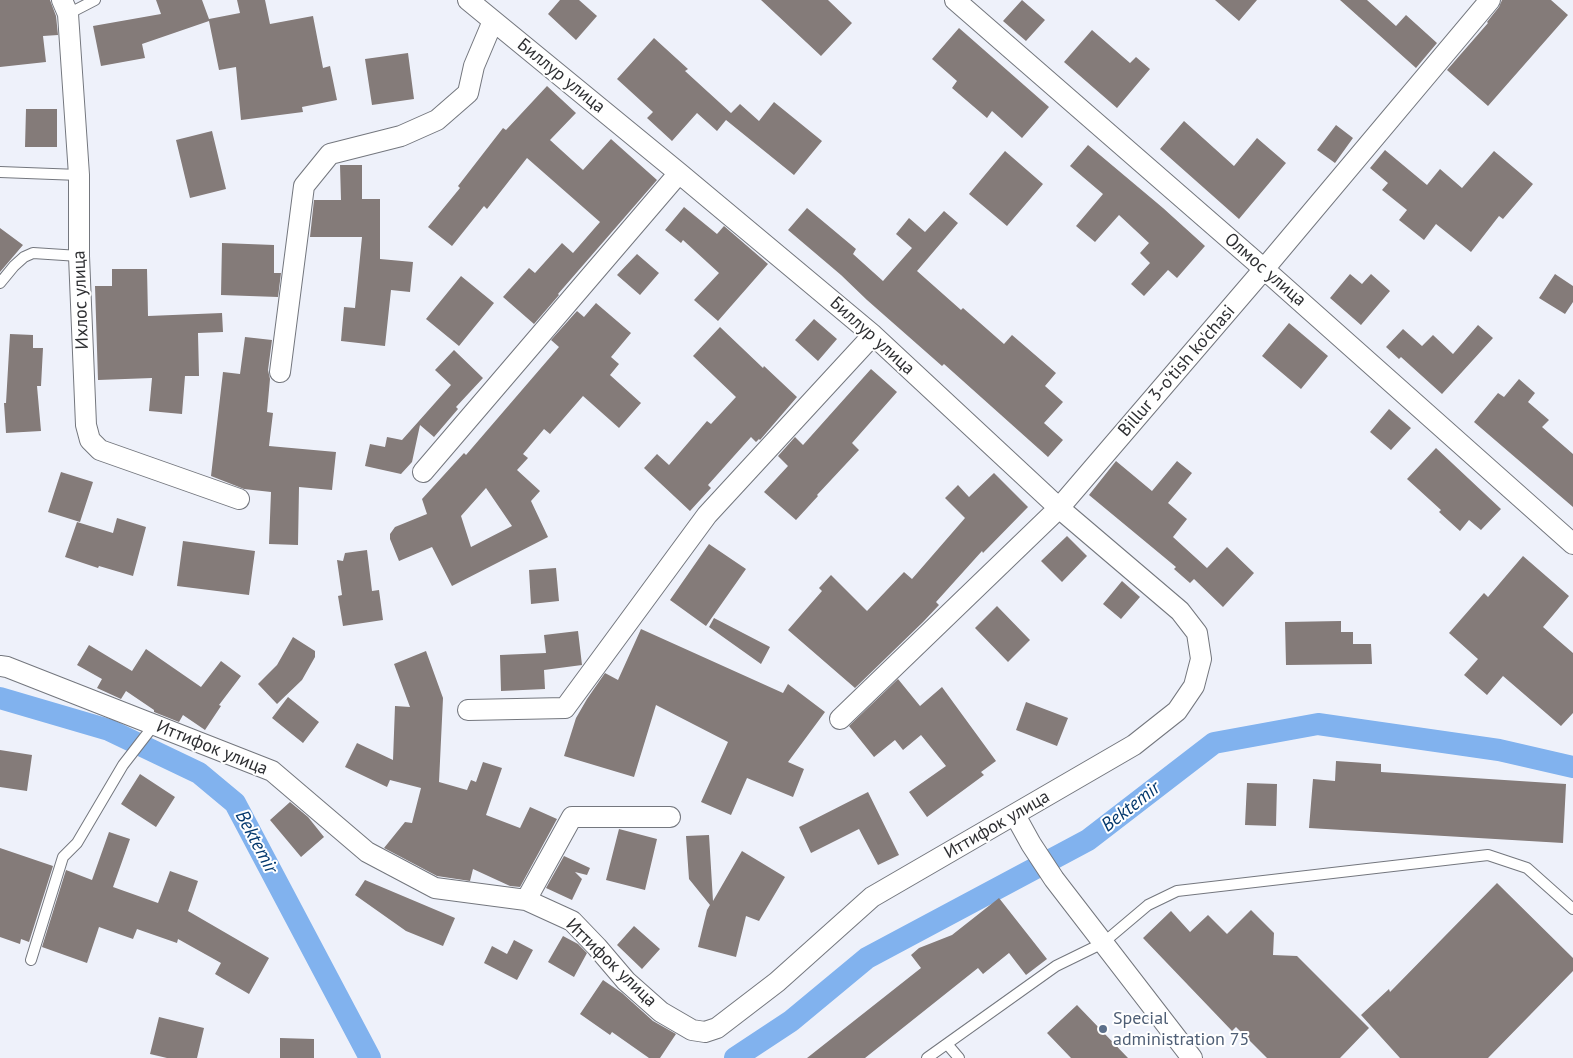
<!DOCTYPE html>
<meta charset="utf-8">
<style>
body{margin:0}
canvas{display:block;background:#eef1fa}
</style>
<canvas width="1573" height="1058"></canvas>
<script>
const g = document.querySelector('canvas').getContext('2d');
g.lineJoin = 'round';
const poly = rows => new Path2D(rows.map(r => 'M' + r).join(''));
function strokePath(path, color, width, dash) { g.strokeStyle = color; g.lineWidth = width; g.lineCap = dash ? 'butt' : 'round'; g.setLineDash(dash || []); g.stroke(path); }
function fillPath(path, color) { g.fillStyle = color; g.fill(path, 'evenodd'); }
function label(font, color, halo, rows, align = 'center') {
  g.font = font + ' "PT Sans",sans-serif'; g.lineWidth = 4; g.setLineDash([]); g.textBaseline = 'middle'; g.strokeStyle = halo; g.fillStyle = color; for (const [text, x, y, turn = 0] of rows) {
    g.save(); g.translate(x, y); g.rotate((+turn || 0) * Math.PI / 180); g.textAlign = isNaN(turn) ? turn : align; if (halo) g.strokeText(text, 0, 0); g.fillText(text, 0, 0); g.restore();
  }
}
const canal = poly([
 [0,698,109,730,199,773,235,803,370,1058],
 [735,1058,791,1021,867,958,1088,840,1214,743,1318,724,1499,750,1573,767]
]);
const building = poly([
 [0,0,50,0,56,16,58,35,43,36,46,62,0,67],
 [156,0,202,0,209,19,240,13,237,0,265,0,270,24,313,16,323,68,330,66,337,100,302,107,303,112,241,120,236,67,219,70,209,21,142,44,145,58,101,66,93,26,161,14],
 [560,0,579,0,597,16,576,40,548,14],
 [761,0,828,0,852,23,821,56],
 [1022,0,1045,20,1026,41,1003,21],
 [1215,0,1257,0,1239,21],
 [1340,0,1367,0,1396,26,1406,15,1437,43,1416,68],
 [1502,0,1551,0,1568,15,1488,106,1447,70,1488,23,1487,22,1499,7],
 [959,28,1049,107,1022,138,992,111,987,118,952,88,957,81,932,59],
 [1092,30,1130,63,1136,57,1150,69,1117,108,1064,62],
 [654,38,688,69,685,71,731,113,740,104,759,121,774,102,822,141,794,175,726,120,717,131,697,113,672,141,647,118,653,112,617,79],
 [408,53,414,99,372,105,365,59],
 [547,86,576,113,550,140,583,170,611,139,657,180,558,294,559,295,534,324,503,297,529,268,535,273,562,243,573,253,600,222,527,158,487,209,484,206,452,246,428,227,460,188,458,186,503,128,506,130],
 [26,109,57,109,57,147,25,147],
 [1184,121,1234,166,1257,138,1286,163,1239,219,1160,149],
 [1336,125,1353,138,1335,163,1317,150],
 [212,131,226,189,190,198,176,140],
 [1088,145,1163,208,1205,246,1177,278,1168,270,1144,296,1131,284,1150,263,1140,253,1149,243,1119,215,1095,242,1076,226,1103,194,1070,166],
 [1385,150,1427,185,1440,169,1462,188,1494,151,1533,184,1503,219,1499,216,1471,252,1436,224,1424,240,1399,220,1407,210,1382,190,1388,183,1370,168],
 [1005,151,1043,184,1007,226,969,194],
 [340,165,362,165,362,199,380,199,380,259,413,262,410,292,391,290,385,346,341,341,344,307,355,308,362,237,310,237,314,200,341,200],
 [684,207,717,234,724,226,768,264,718,321,694,300,719,273,683,240,681,243,665,230],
 [807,208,856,249,853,254,883,281,912,248,896,234,909,218,925,232,944,211,958,223,917,271,961,310,963,308,1004,344,1012,335,1056,373,1045,386,1063,402,1044,423,1063,440,1048,457,944,364,942,366,867,300,841,275,788,230],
 [0,228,23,245,0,272],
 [222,243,274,245,274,273,281,273,278,297,221,295],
 [637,254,659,273,640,295,617,275],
 [112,269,147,269,148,316,222,313,223,332,198,333,199,376,185,376,182,414,149,411,152,378,98,380,95,286,112,286],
 [1350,274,1362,284,1371,274,1390,291,1361,325,1330,298],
 [1555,274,1573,286,1573,302,1565,314,1539,298],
 [461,276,494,303,459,346,426,319],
 [596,303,631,333,611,357,619,364,610,375,641,403,619,428,583,396,550,434,544,429,523,454,528,458,517,470,540,491,531,501,548,537,452,586,432,547,399,561,390,539,390,534,395,527,427,514,422,499,464,453,466,455,559,347,551,340,577,311,584,317],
 [486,488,512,526,471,547,461,516],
 [814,319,837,339,818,361,795,340],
 [1289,323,1328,356,1301,389,1262,356],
 [1478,325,1493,338,1442,394,1401,357,1399,359,1386,347,1403,329,1422,346,1433,335,1453,354],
 [720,327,763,368,764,366,797,397,760,440,759,439,756,442,751,437,708,485,711,488,690,511,644,468,657,454,669,465,707,421,711,424,736,397,693,356],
 [10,334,33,335,33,348,43,348,41,386,37,386,41,431,6,433,4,403,6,403],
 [245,337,272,340,268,370,270,379,267,412,273,413,269,446,336,452,332,490,299,487,298,545,269,544,271,492,244,489,211,476,223,372,240,374],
 [454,350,483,378,456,407,458,409,434,437,420,425,412,462,401,474,365,466,370,444,385,447,387,437,402,440,451,385,435,370],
 [871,369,897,392,852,443,859,450,817,495,818,496,796,520,764,492,788,466,778,456,795,437,803,445],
 [1519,379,1535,393,1528,402,1549,420,1542,427,1573,454,1573,507,1474,422,1498,393,1504,397],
 [1389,409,1411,428,1391,450,1370,432],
 [1436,448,1501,509,1481,530,1469,520,1460,531,1439,512,1441,510,1407,479],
 [1116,461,1152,491,1177,461,1192,473,1168,503,1187,519,1173,537,1207,568,1227,547,1254,573,1223,607,1194,579,1190,583,1174,569,1176,567,1089,495],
 [61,472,93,482,80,522,48,512],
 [994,473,1028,507,983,553,982,551,936,602,939,605,923,622,855,688,788,630,822,591,819,588,831,575,867,611,904,572,912,579,965,518,945,498,958,485,969,497],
 [117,518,146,527,133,576,99,566,98,568,65,557,77,522,113,533],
 [1067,536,1087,556,1062,582,1041,561],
 [183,541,255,551,249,595,177,586],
 [709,544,746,569,706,626,670,600],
 [367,550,372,591,379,590,383,620,343,626,338,596,342,595,337,560,343,561,345,553],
 [1523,556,1569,596,1543,627,1573,653,1573,713,1561,726,1503,676,1487,695,1464,675,1478,659,1449,633,1484,593,1488,597],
 [556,568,559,601,531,604,529,570],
 [1122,581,1140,597,1121,619,1103,604],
 [997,606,1030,640,1008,662,975,628],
 [714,618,770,647,761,664,709,627],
 [1341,621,1341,632,1353,632,1353,644,1371,644,1372,664,1286,665,1285,622],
 [641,629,783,693,788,684,825,712,788,762,804,769,793,797,747,778,731,815,701,802,728,742,656,705,634,777,564,756,576,718,587,699,605,673,618,680],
 [578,631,582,665,544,670,545,689,501,691,500,655,546,653,544,635],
 [293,637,315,651,315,657,302,680,277,704,258,684,277,665],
 [89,645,132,671,146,649,201,687,221,661,241,676,219,705,221,706,205,730,183,715,179,722,154,712,154,710,126,691,121,699,97,688,102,679,77,665],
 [426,651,443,698,439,782,467,790,471,780,476,782,483,762,502,768,486,815,520,828,530,807,557,819,520,887,510,886,473,869,470,881,437,876,384,848,405,822,412,823,421,788,390,780,387,787,345,767,357,743,393,760,395,706,410,707,394,664],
 [898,679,920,706,942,687,996,761,981,772,984,775,927,817,909,792,946,766,921,735,903,750,895,740,874,757,849,726],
 [288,697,319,722,303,743,272,718],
 [1026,702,1068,718,1057,746,1016,730],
 [0,750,32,755,27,791,0,787],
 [1336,761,1381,764,1381,772,1566,784,1563,843,1309,828,1313,779,1335,781],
 [140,774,175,797,156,827,121,804],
 [1247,783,1277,784,1276,826,1245,825],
 [868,792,899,855,878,865,859,829,811,853,799,827],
 [290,802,308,817,324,837,301,857,270,820],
 [619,829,657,839,645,890,606,880],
 [109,832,130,839,113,887,158,903,170,871,198,881,188,911,269,958,249,994,215,974,221,963,178,939,177,943,137,929,133,939,99,927,87,963,42,947,66,870,92,880],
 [709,835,713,901,742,851,785,877,759,921,746,916,736,957,698,947,707,910,710,905,689,879,686,836],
 [0,848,53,866,29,942,21,939,20,944,0,937],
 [564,856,590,868,587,875,575,872,582,879,572,900,546,888],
 [365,880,455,918,443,946,406,931,355,895],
 [1497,883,1573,958,1573,971,1488,1058,1400,1058,1361,1015,1389,989,1390,992],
 [999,898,1047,959,1026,975,1009,953,983,974,978,968,865,1058,807,1058,921,968,911,955,919,948,952,935],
 [1251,910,1274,933,1273,955,1297,956,1369,1028,1340,1058,1267,1058,1236,1027,1232,1031,1143,938,1171,911,1190,932,1208,915,1227,934],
 [634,926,660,949,642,969,617,945],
 [563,936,578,944,587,953,574,977,548,962],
 [514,940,533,950,517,980,484,963,492,946,507,954],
 [603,980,622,993,653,1021,676,1034,660,1058,649,1058,612,1032,610,1035,580,1014],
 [1077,1005,1128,1058,1071,1058,1047,1033],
 [159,1017,204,1028,197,1058,167,1058,150,1054],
 [280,1038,314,1039,314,1058,280,1058]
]);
const service = poly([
 [68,14,95,0],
 [0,172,79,175],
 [0,283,14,266,24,257,33,253,79,256],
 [31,960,63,857,77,843,123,765,154,725],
 [947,1044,959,1058],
 [927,1058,1056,966,1103,943,1148,905,1177,891,1488,855,1527,868,1573,909]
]);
const minor = poly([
 [62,0,68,14,79,175,79,256,86,425,90,440,100,450,239,499],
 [955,0,1264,269,1573,544],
 [280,372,304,186,330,154,401,136,437,120,468,93,474,66,493,21],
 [423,472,679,173],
 [0,666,7,667,272,771,367,852,435,888,526,900,572,921,597,947,626,981,661,1012,692,1030,705,1032,717,1028,777,982,872,897,1134,745,1177,711,1194,686,1201,659,1197,633,1180,611,1059,508,873,335,679,173,468,0],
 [468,710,565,708,707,515,873,335],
 [840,719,1059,508,1264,269,1490,0],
 [1015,815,1031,844,1054,879,1192,1058],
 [526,900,572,817,670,817]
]);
const markers = [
 [1103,1029,5,"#5c6f8a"]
];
const streetNames = [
 ["Биллур улица",561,76,39],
 ["Олмос улица",1265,270,41],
 ["Ихлос улица",81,300,-92],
 ["Биллур улица",872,336,42],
 ["Billur 3-o'tish ko'chasi",1177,371,-49],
 ["Иттифок улица",212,748,22],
 ["Иттифок улица",997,825,-30],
 ["Иттифок улица",611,963,44]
];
const serviceNames = [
 ["Special",1113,1019],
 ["administration 75",1113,1040]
];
const waterNames = [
 ["Bektemir",1131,807,-38],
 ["Bektemir",256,842,62]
];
strokePath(canal, '#81b2ee', 22);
fillPath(building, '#847b79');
strokePath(service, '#74777e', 12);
strokePath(minor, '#74777e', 22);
strokePath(service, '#fff', 10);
strokePath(minor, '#fff', 20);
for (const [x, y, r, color] of markers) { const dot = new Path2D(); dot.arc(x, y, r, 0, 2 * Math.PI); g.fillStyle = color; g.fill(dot); strokePath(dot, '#fff', 2); }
label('18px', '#2e2f32', '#fff', streetNames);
label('18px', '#4e5e75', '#fff', serviceNames, 'left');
label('italic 19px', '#03386d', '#fff', waterNames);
</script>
